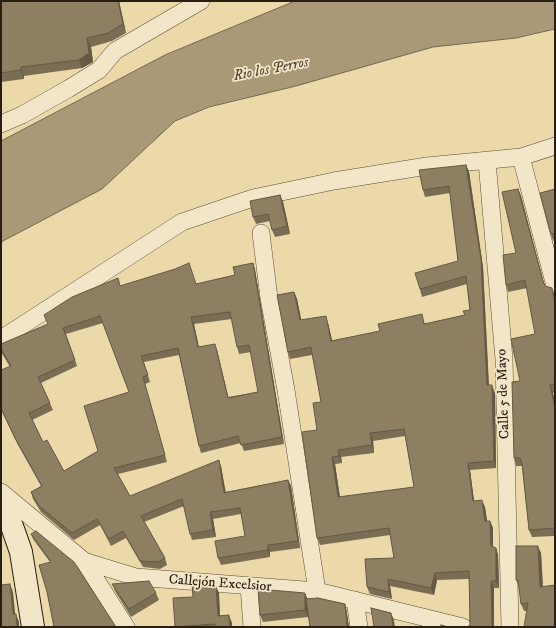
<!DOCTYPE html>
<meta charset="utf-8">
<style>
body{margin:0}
#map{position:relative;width:556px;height:628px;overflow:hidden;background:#ecd9aa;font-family:"IM FELL DW Pica",serif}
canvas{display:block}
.frame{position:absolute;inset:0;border:2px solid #281e13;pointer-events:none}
</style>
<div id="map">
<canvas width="556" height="628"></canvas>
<div class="frame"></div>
</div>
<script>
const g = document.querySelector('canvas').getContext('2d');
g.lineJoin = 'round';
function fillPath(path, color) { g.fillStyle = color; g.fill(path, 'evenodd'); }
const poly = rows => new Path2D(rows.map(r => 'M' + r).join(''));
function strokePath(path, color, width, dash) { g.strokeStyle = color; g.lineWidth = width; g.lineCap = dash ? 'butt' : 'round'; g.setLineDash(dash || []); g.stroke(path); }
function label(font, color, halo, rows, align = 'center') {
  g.font = font + ' "IM FELL DW Pica",serif'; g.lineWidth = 3.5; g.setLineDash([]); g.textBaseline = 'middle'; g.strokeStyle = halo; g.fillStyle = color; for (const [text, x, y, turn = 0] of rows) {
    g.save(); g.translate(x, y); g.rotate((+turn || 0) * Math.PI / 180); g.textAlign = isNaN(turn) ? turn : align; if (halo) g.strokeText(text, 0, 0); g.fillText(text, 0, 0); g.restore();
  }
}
const water = poly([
 [295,1,555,1,555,29,516,38,433,47,296,86,209,107,175,121,102,189,1,242,1,141,165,55,295,1]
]);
const street = poly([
 [1,124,22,115,68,89,99,70,115,51,201,1],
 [521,157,555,286],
 [487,161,504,359,510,627],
 [261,233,269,298,286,390,317,591],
 [1,339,182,222,253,198,334,181,427,166,521,157,555,146],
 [1,492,84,561,136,577,317,591,463,627],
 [84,561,126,627],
 [249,586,252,627],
 [355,600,359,627]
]);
const secondary = poly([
 [1,501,6,509,21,552,33,627]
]);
const wall = poly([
 [1,1,119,1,126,33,112,41,91,47,93,62,82,68,24,76,24,79,1,82],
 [466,165,469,172,483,267,489,385,495,393,496,468,470,470,474,501,485,507,487,521,490,521,493,528,493,547,496,548,498,555,499,588,494,588,494,627,467,627,470,625,469,579,437,580,434,595,390,586,392,599,370,594,367,587,394,558,390,535,320,545,317,538,317,430,321,402,312,355,290,359,288,352,294,292,297,299,301,320,328,323,332,341,424,322,425,324,465,315,470,310,467,284,422,297,420,289,458,261,450,193,425,197,423,190],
 [405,436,414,487,340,497,335,464,342,463,341,457,374,453,373,441],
 [518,189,521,196,544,283,545,286,555,296,555,392,553,393,555,402,555,536,532,537,529,530,522,466,516,466,514,458,520,381,535,334,527,288,508,292,506,285,516,253],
 [555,189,555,240,553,241,551,234],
 [280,195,283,202,290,234,275,237,272,230,270,221,256,224,253,217],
 [253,263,255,270,284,444,244,451,241,443,201,453,199,446,179,355,144,362,150,382,145,384,167,462,118,474,130,496,221,466,225,492,288,480,291,486,300,548,270,552,270,557,221,565,218,558,245,536,241,514,213,519,216,537,192,540,190,534,184,506,144,522,165,558,167,565,160,569,143,567,126,538,111,546,100,525,74,540,41,512,33,499,31,492,41,486,18,445,1,410,1,370,10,367,1,352,1,344,48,324,121,286,197,284,235,275],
 [232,319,237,347,239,354,251,352,258,392,228,397,217,350,199,347,194,324],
 [103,323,129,392,98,451,64,471,43,442,32,420,53,410,41,383,77,366,66,334],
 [31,534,116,627,50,562,33,539],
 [541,553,543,586,527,611,524,611,521,604,519,587,516,580],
 [112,584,156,593,159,600,131,617,115,591],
 [219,593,220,616,232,623,232,627,175,627,193,597],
 [307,599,345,604,346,608,349,627,310,627,308,611,308,617,263,622,260,615]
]);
const shadedWall = poly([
 [118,1,119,1,126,33,123,24],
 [87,38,91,47,93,62,82,68,79,60],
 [21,67,24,76,24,79,21,70],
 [466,165,469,172,483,267,489,392,487,385],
 [518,189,521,196,545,289,543,281],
 [280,195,283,202,290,234,287,226],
 [253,263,255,270,284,444,282,437],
 [552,288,555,296,555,303],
 [294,292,297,299,303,328,300,320],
 [326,316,328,323,334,348,331,341],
 [191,317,194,324,200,354,198,347],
 [215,344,217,350,230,404,228,398],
 [492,385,495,393,496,468,494,461],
 [550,385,553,393,555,402,555,408],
 [370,433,373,441,374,453,372,445],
 [338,450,341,457,342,463,339,456],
 [332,457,335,464,341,505,338,497],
 [219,460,221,466,227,499,224,493],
 [468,463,470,470,475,508,473,501],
 [288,480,291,486,300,548,298,541],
 [482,500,485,507,488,528,485,521],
 [210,512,213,519,216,537,213,530],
 [490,521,493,528,493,554,491,546],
 [268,545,270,552,270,557,268,550],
 [538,546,541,553,543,595,540,587],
 [496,548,498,555,499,588,496,581],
 [435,573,437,580,434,595,431,588],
 [388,579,390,586,392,599,389,592],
 [491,581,494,588,494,627,492,627],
 [10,584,13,592,16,622,13,614],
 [216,586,219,593,220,624,218,616],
 [305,593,308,600,308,617,305,610],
 [345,604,346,608,349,627,347,627],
 [391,613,394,620,395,627,393,627],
 [16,614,19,622,19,627,17,627],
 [229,615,232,623,232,627,230,627]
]);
const building = poly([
 [1,1,118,1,123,24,108,33,87,38,89,53,79,60,21,67,21,70,1,73,1,1],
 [466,165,481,259,487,385,492,385,494,461,468,463,473,501,482,500,485,521,490,521,491,546,496,548,496,581,491,581,492,627,467,627,470,625,469,571,435,573,431,588,388,579,389,592,367,587,365,559,394,558,389,528,317,538,302,432,317,430,313,403,321,402,311,347,288,352,277,295,294,292,300,320,326,316,331,341,380,331,378,324,422,314,424,324,465,315,463,311,470,310,466,276,420,289,415,273,458,261,449,186,423,190,419,170,466,165],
 [404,429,414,487,338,497,332,457,339,456,338,450,372,445,370,433,404,429],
 [518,189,543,281,545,286,552,288,555,303,555,384,550,385,555,408,555,528,529,530,522,463,520,458,514,458,512,382,520,381,511,339,535,334,525,280,506,285,503,255,516,253,502,192,518,189],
 [555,189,555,233,551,234,540,193,555,189],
 [280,195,287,226,272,230,268,214,253,217,250,201,280,195],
 [189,263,196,284,235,275,233,267,253,263,282,437,241,445,238,436,199,446,178,348,141,356,148,375,143,377,165,455,114,468,130,496,219,460,224,493,288,480,298,541,268,545,268,550,218,558,215,541,245,536,240,508,210,512,213,530,190,534,182,499,141,516,165,558,158,562,140,561,123,531,109,539,97,519,72,533,39,506,31,492,42,486,15,438,1,408,1,370,11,366,1,349,1,344,48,324,44,315,72,297,118,278,120,286,175,269,189,263],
 [230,312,237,347,249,345,258,392,228,398,215,344,198,347,191,317,230,312],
 [100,316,129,392,84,406,98,451,64,471,47,440,43,442,29,413,50,403,38,377,75,360,63,328,100,316],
 [36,531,74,562,116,627,54,627,47,592,39,565,51,562,31,534,36,531],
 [516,546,538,546,540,587,555,585,555,627,524,627,528,603,521,604,518,580,516,580,516,546],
 [149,581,156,593,129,609,112,584,149,581],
 [10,584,13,614,16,614,17,627,1,627,1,585,10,584],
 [192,584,216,586,218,616,229,615,230,627,215,627,215,624,175,627,173,598,193,597,192,584],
 [258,589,305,593,305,610,260,615,258,589],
 [318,598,345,604,347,627,310,627,306,599,318,598],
 [371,608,391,613,393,627,374,627,371,608],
 [441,625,448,627,441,627,441,625]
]);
const streetNames = [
 ["Calle 5 de Mayo",504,394,-92],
 ["Callejón Excelsior",220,584,4]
];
const waterNames = [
 ["Rio los Perros",271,70,-11]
];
fillPath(water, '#a99977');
strokePath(water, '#75684f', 1);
strokePath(street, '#594d39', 18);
strokePath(secondary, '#281e13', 24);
strokePath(street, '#f3e6c8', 17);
strokePath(secondary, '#f3e6c8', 22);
fillPath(wall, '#7a6d54');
fillPath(shadedWall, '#635945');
fillPath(building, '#8e7f62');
strokePath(building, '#635945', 1);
label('14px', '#281e13', '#f3e6c8', streetNames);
label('italic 15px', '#554936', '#f3e6c8', waterNames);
</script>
